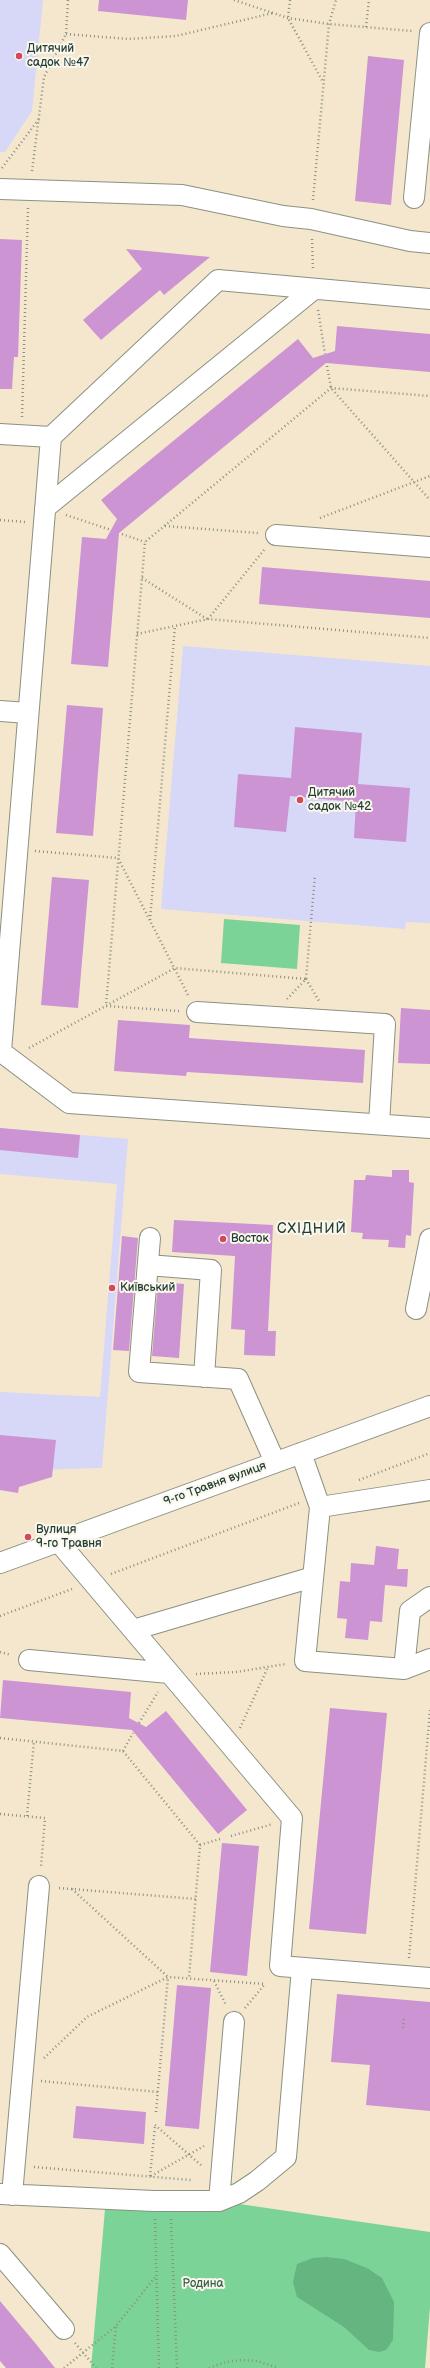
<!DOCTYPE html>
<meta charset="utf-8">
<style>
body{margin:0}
canvas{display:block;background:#f5e6ce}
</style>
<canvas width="430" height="2368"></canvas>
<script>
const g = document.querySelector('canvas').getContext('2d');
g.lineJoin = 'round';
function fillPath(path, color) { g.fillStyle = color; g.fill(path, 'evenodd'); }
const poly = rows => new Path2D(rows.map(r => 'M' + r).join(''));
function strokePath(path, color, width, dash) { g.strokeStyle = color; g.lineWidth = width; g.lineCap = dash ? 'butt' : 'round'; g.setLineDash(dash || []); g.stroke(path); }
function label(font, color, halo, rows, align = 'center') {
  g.font = font + ' "Balsamiq Sans",sans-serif'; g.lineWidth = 4; g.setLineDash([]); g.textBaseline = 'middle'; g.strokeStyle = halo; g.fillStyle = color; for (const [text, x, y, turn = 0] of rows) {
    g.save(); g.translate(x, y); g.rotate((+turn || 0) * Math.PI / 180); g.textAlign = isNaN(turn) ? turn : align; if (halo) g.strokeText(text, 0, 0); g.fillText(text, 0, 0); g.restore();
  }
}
const built = poly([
 [0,0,43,0,32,111,5,152,0,152],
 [183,646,430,666,430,923,406,922,405,929,161,909],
 [0,1128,128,1139,102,1468,0,1471,0,1392,100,1397,117,1184,0,1174]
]);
const green = poly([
 [224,919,300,925,297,969,221,963],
 [106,2198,219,2201,430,2232,430,2307,425,2368,91,2368]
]);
const forest = poly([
 [326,2257,344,2259,367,2268,382,2278,394,2302,393,2340,386,2350,379,2352,369,2350,344,2327,297,2297,293,2282,297,2264,313,2258]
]);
const building = poly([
 [99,0,188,0,186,20,98,11],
 [368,56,404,60,391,205,355,201],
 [0,239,22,240,18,357,14,357,12,389,0,389],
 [126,249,210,257,164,295,160,290,101,340,83,320,142,269],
 [337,326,430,334,430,372,326,363,119,533,108,667,71,664,82,537,106,539,117,519,101,500,298,339,313,358,335,351],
 [262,567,430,581,430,618,259,604],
 [67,705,103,708,93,836,56,833],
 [295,727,362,733,358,784,410,788,406,842,354,838,356,802,290,796,286,832,234,827,238,774,291,778],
 [52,877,89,880,78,1008,41,1005],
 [401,1008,430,1010,430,1064,398,1063],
 [118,1020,190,1025,189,1038,365,1050,363,1083,187,1072,186,1076,114,1071],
 [0,1128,80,1135,78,1158,0,1150],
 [392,1170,409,1170,409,1182,414,1183,411,1236,406,1235,405,1248,388,1247,389,1240,362,1239,363,1233,351,1232,354,1180,365,1180,366,1175,392,1177],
 [174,1220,273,1225,268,1331,276,1331,275,1356,244,1355,245,1330,231,1329,235,1256,172,1252],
 [122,1236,138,1238,129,1351,113,1350],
 [158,1282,184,1284,179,1358,152,1356],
 [0,1435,56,1440,52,1477,19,1487,18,1493,0,1490],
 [376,1546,399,1549,397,1569,408,1569,407,1587,385,1585,382,1622,370,1621,368,1640,345,1638,347,1619,337,1618,340,1581,350,1582,351,1563,374,1565],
 [3,1680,131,1692,129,1718,146,1727,166,1711,247,1810,218,1834,132,1730,0,1718],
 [330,1708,387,1713,366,1934,309,1929],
 [222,1843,259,1846,247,1976,210,1972],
 [177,1985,211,1988,199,2129,165,2126],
 [337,1994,430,2002,430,2111,366,2105,370,2065,331,2062],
 [76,2106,146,2112,144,2144,73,2138],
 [0,2301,36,2344,55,2368,6,2368,0,2361]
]);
const path = poly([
 [234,0,288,18,329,24,412,31],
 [290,0,288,18,323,82],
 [366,27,369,0],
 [66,34,128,39,176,36,273,13],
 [2,168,39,119],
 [32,171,44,77,66,34,68,0],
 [313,200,329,24,336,0],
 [312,239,313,270],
 [318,310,325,354],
 [327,366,331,388,430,500],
 [22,417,28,208],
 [66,515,111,530],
 [320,518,430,476],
 [0,520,25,522],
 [165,526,258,533],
 [122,534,145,542],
 [142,578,207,619],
 [208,619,264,550],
 [137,634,208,619,430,638],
 [35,851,118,858,188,995],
 [150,920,175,626],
 [306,979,319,1001],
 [287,999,306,979,315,875],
 [179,1011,106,1006,145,542,331,388,430,396],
 [29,1048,175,968,306,979],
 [359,1480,430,1453],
 [111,1574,299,1503],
 [0,1616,72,1589],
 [0,1652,11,1655],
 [196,1674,236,1672,286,1664],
 [139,1723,158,1692],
 [240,1728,268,1667],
 [0,1738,123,1751,200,1845,189,1978],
 [123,1751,133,1733],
 [0,1814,45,1818,41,1867],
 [27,1816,34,1741],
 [231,1836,273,1824],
 [200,1845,220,1839],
 [59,1888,196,1899],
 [72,1889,168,1977],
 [409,1958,430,1710],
 [214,1981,226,2005],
 [245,2008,265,1984],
 [403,2028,404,2018],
 [44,2058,87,2017,168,1977,265,1984],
 [41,2081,158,2092],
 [156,2112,168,1977],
 [155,2125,202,2166],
 [34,2167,191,2180],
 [150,2176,155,2126],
 [151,2176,204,2146],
 [155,2219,159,2368],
 [171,2219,177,2368],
 [75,2343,96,2368],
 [64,2368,116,2326,156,2276],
 [112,2368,116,2327],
 [209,2368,226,2362,242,2360,257,2361,278,2368]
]);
const minor = poly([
 [0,189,182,195,283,216,311,219,410,241,430,243],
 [414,198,430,33],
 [0,434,51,437],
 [45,508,314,289],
 [276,535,430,547],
 [0,711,28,713],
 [197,1012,385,1024,379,1124],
 [0,1051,69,1103,430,1128],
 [1,1051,51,437,218,280,430,299],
 [150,1238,139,1372,238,1379,275,1462],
 [148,1265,211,1270,204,1377],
 [416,1309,430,1239],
 [301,1453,320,1507,305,1661,404,1669,430,1659],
 [320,1507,430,1490],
 [57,1540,292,1818,280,1966,430,1978],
 [0,1563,430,1406],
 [133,1630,313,1577],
 [29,1660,169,1673],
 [404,1669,410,1611,430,1597],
 [0,2194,154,2201,219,2201,239,2193,257,2181,286,2157,302,1968],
 [12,2195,39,1886],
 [219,2201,234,2022],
 [0,2254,64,2329]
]);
const markers = [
 [19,56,4,"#d1495b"],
 [300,800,4,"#d1495b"],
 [223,1239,4,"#d1495b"],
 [112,1288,4,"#d1495b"],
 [28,1537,4,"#d1495b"]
];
const poiNames = [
 ["Дитячий",27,49],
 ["садок №47",27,63],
 ["Дитячий",308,793],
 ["садок №42",308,807],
 ["Восток",231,1239],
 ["Київський",120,1288],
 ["Вулиця",36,1530],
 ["9-го Травня",36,1544]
];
const streetNames = [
 ["9-го Травня вулиця",215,1484,-20]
];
const parkNames = [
 ["Родина",203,2284]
];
const quarterNames = [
 ["СХІДНИЙ",312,1229]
];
fillPath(built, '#d7d7f8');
fillPath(green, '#7bd398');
fillPath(forest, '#64b580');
fillPath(building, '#cc94d2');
strokePath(minor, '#8a9281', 22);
strokePath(path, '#8a9281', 2.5, [1, 3]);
strokePath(minor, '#fff', 20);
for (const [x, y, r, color] of markers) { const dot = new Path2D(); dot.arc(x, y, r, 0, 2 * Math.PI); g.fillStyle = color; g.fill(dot); strokePath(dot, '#fbf7ec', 1.5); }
label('12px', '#1f3d34', '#fbf7ec', poiNames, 'left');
label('12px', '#1f3d34', '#fbf7ec', streetNames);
label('12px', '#36624d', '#fbf7ec', parkNames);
g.letterSpacing = '1px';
label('14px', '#1f3d34', '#fbf7ec', quarterNames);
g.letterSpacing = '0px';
</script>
